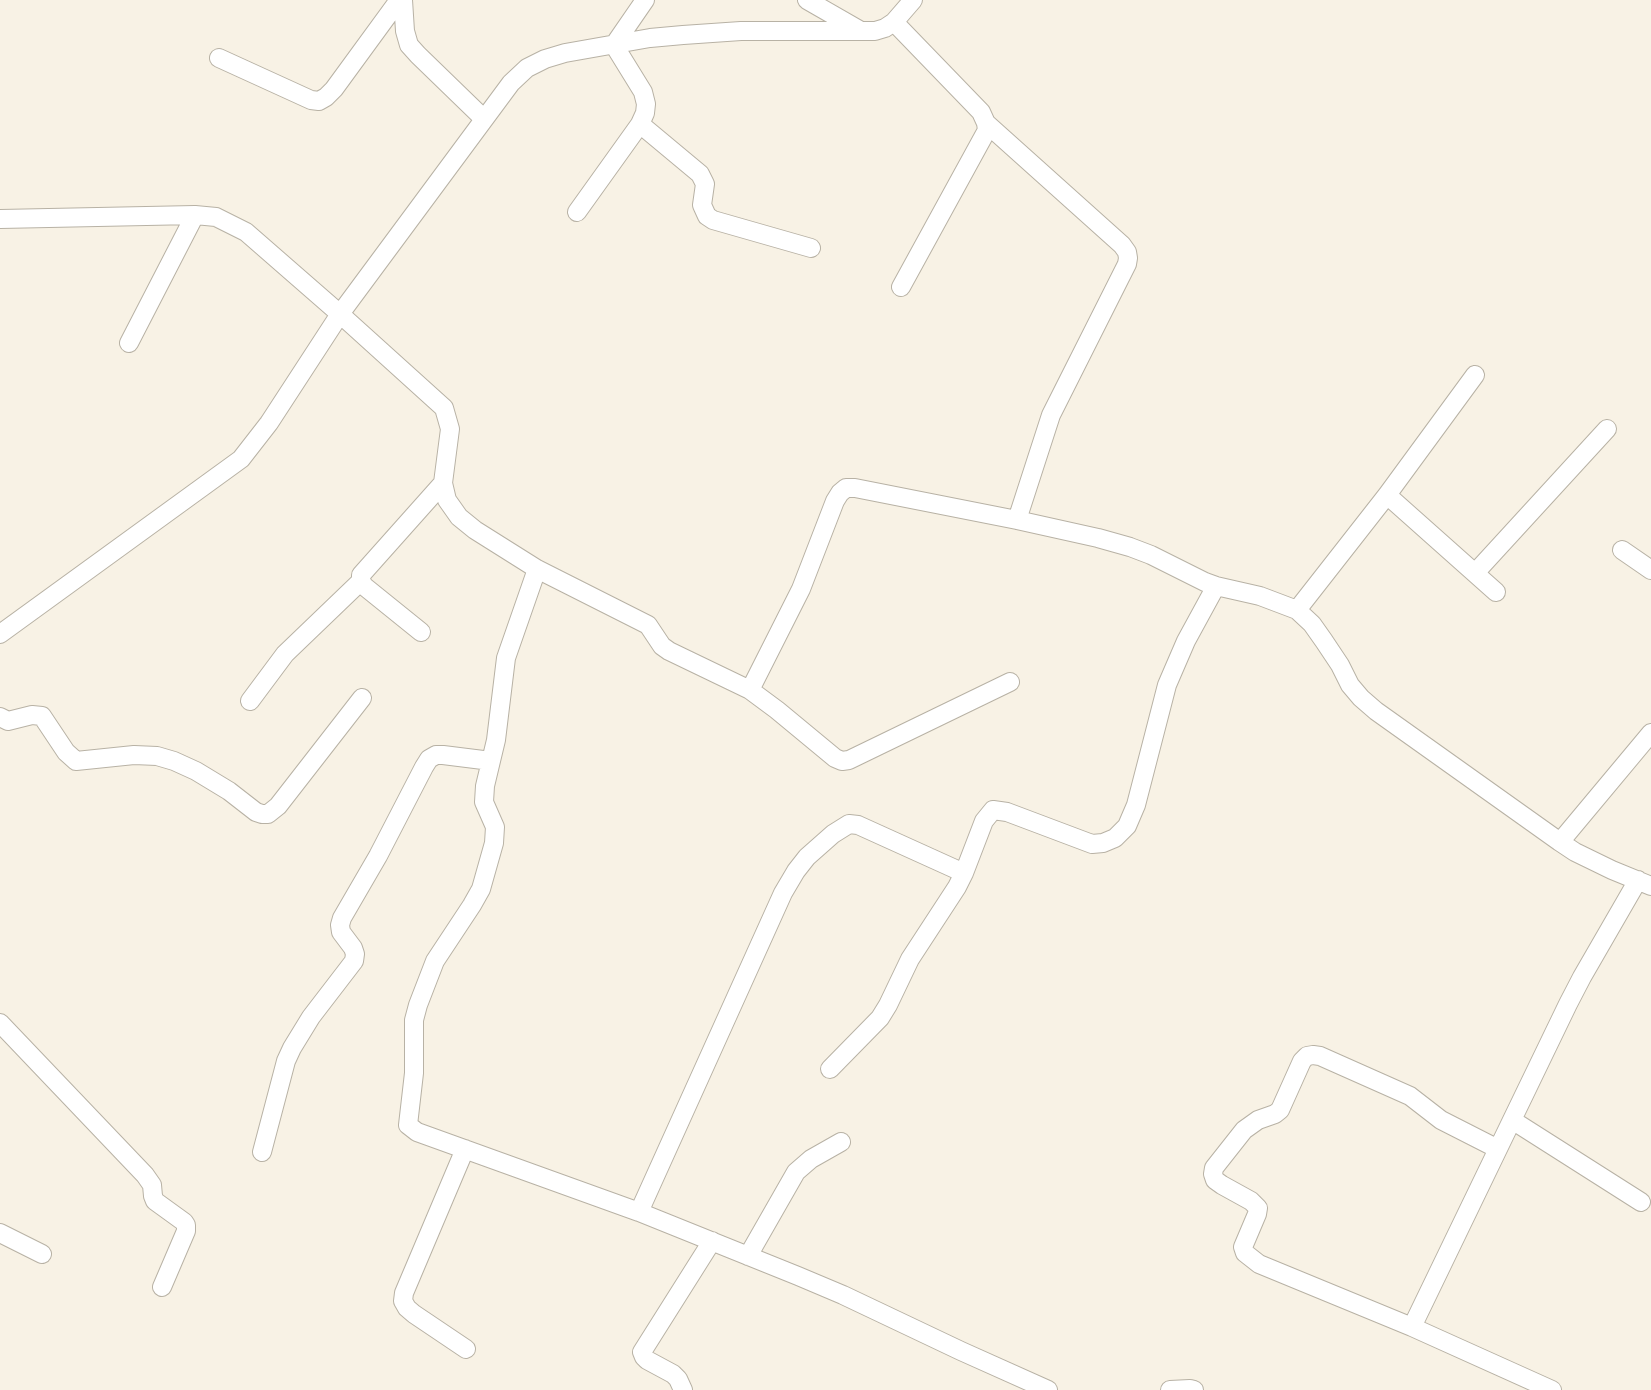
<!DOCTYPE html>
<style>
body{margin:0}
canvas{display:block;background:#f8f2e5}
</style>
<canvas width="1651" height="1390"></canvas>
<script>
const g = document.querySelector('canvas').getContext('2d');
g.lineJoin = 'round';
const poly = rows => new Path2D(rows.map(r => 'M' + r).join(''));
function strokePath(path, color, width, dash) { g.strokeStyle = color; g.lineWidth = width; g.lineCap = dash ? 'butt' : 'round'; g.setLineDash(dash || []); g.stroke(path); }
const street = poly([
 [403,0,405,31,409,45,418,55,484,119],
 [807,0,861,31],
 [894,22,981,112,986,123,987,130,901,287],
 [219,58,311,100,319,101,326,97,334,89,399,0],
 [986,123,1122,245,1127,252,1128,258,1127,264,1051,415,1017,520],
 [640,124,700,174,705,184,702,205,707,216,713,220,811,248],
 [577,212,640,124,645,113,646,104,643,92,614,45,645,0],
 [0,219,195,215,216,217,246,232,340,314,444,408,450,429,443,483,447,500,459,517,475,530,537,569,648,625,662,646,669,651,750,690,777,710,835,758,842,761,849,760,1010,682],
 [129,343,195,215],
 [1387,495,1496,592],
 [1622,550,1651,570],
 [537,569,506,658,496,740,485,786,484,802,495,827,494,843,481,889,472,905,435,961,418,1005,414,1020,414,1073,408,1125,417,1132,639,1212,798,1276,843,1295,961,1351,1048,1390],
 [1475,573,1607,429],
 [1297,610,1387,495,1475,375],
 [421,632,364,586,361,581,361,575,443,483],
 [0,634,241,459,269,423,340,314,511,83,527,68,545,59,565,53,650,38,683,35,741,31,875,31,885,28,894,22,913,0],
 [750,690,801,589,835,501,840,493,846,488,855,488,1017,520,1098,538,1130,547,1151,555,1205,582,1216,586,1260,596,1297,610,1312,624,1324,641,1340,665,1350,685,1361,698,1376,711,1560,842,1575,852,1612,870,1651,886],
 [250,701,285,654,361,581],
 [0,717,8,721,32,715,42,716,66,752,76,761,134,755,157,756,174,761,196,771,229,791,256,812,262,814,268,814,278,806,362,698],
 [1560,842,1651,733],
 [0,1023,145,1175,152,1185,153,1196,155,1201,184,1222,186,1225,186,1231,162,1287],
 [830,1069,880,1018,888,1005,910,959,957,887,964,873,984,821,993,810,1007,812,1092,844,1103,843,1115,838,1127,826,1136,805,1167,685,1186,641,1216,586],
 [1512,1120,1641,1202],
 [465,1149,404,1293,403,1301,407,1308,414,1314,466,1349],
 [1498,1149,1441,1120,1410,1096,1320,1056,1313,1055,1307,1056,1302,1061,1280,1110,1275,1114,1258,1120,1244,1130,1214,1168,1213,1174,1215,1180,1222,1185,1251,1201,1258,1208,1257,1214,1243,1247,1245,1253,1259,1264,1412,1327,1552,1390],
 [262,1152,286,1061,292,1048,311,1017,354,961,355,954,353,948,341,932,340,925,342,918,378,856,424,767,429,759,436,755,443,755,491,761],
 [639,1212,783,893,796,871,807,857,833,834,849,824,858,825,964,873],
 [0,1233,42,1254],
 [748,1256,796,1172,811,1159,841,1142],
 [1412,1327,1568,1004,1582,977,1638,880],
 [683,1390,678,1379,673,1374,647,1360,644,1357,642,1352,712,1241],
 [1170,1390,1190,1389,1194,1390]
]);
strokePath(street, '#b8b2a5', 20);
strokePath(street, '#fff', 18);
</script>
